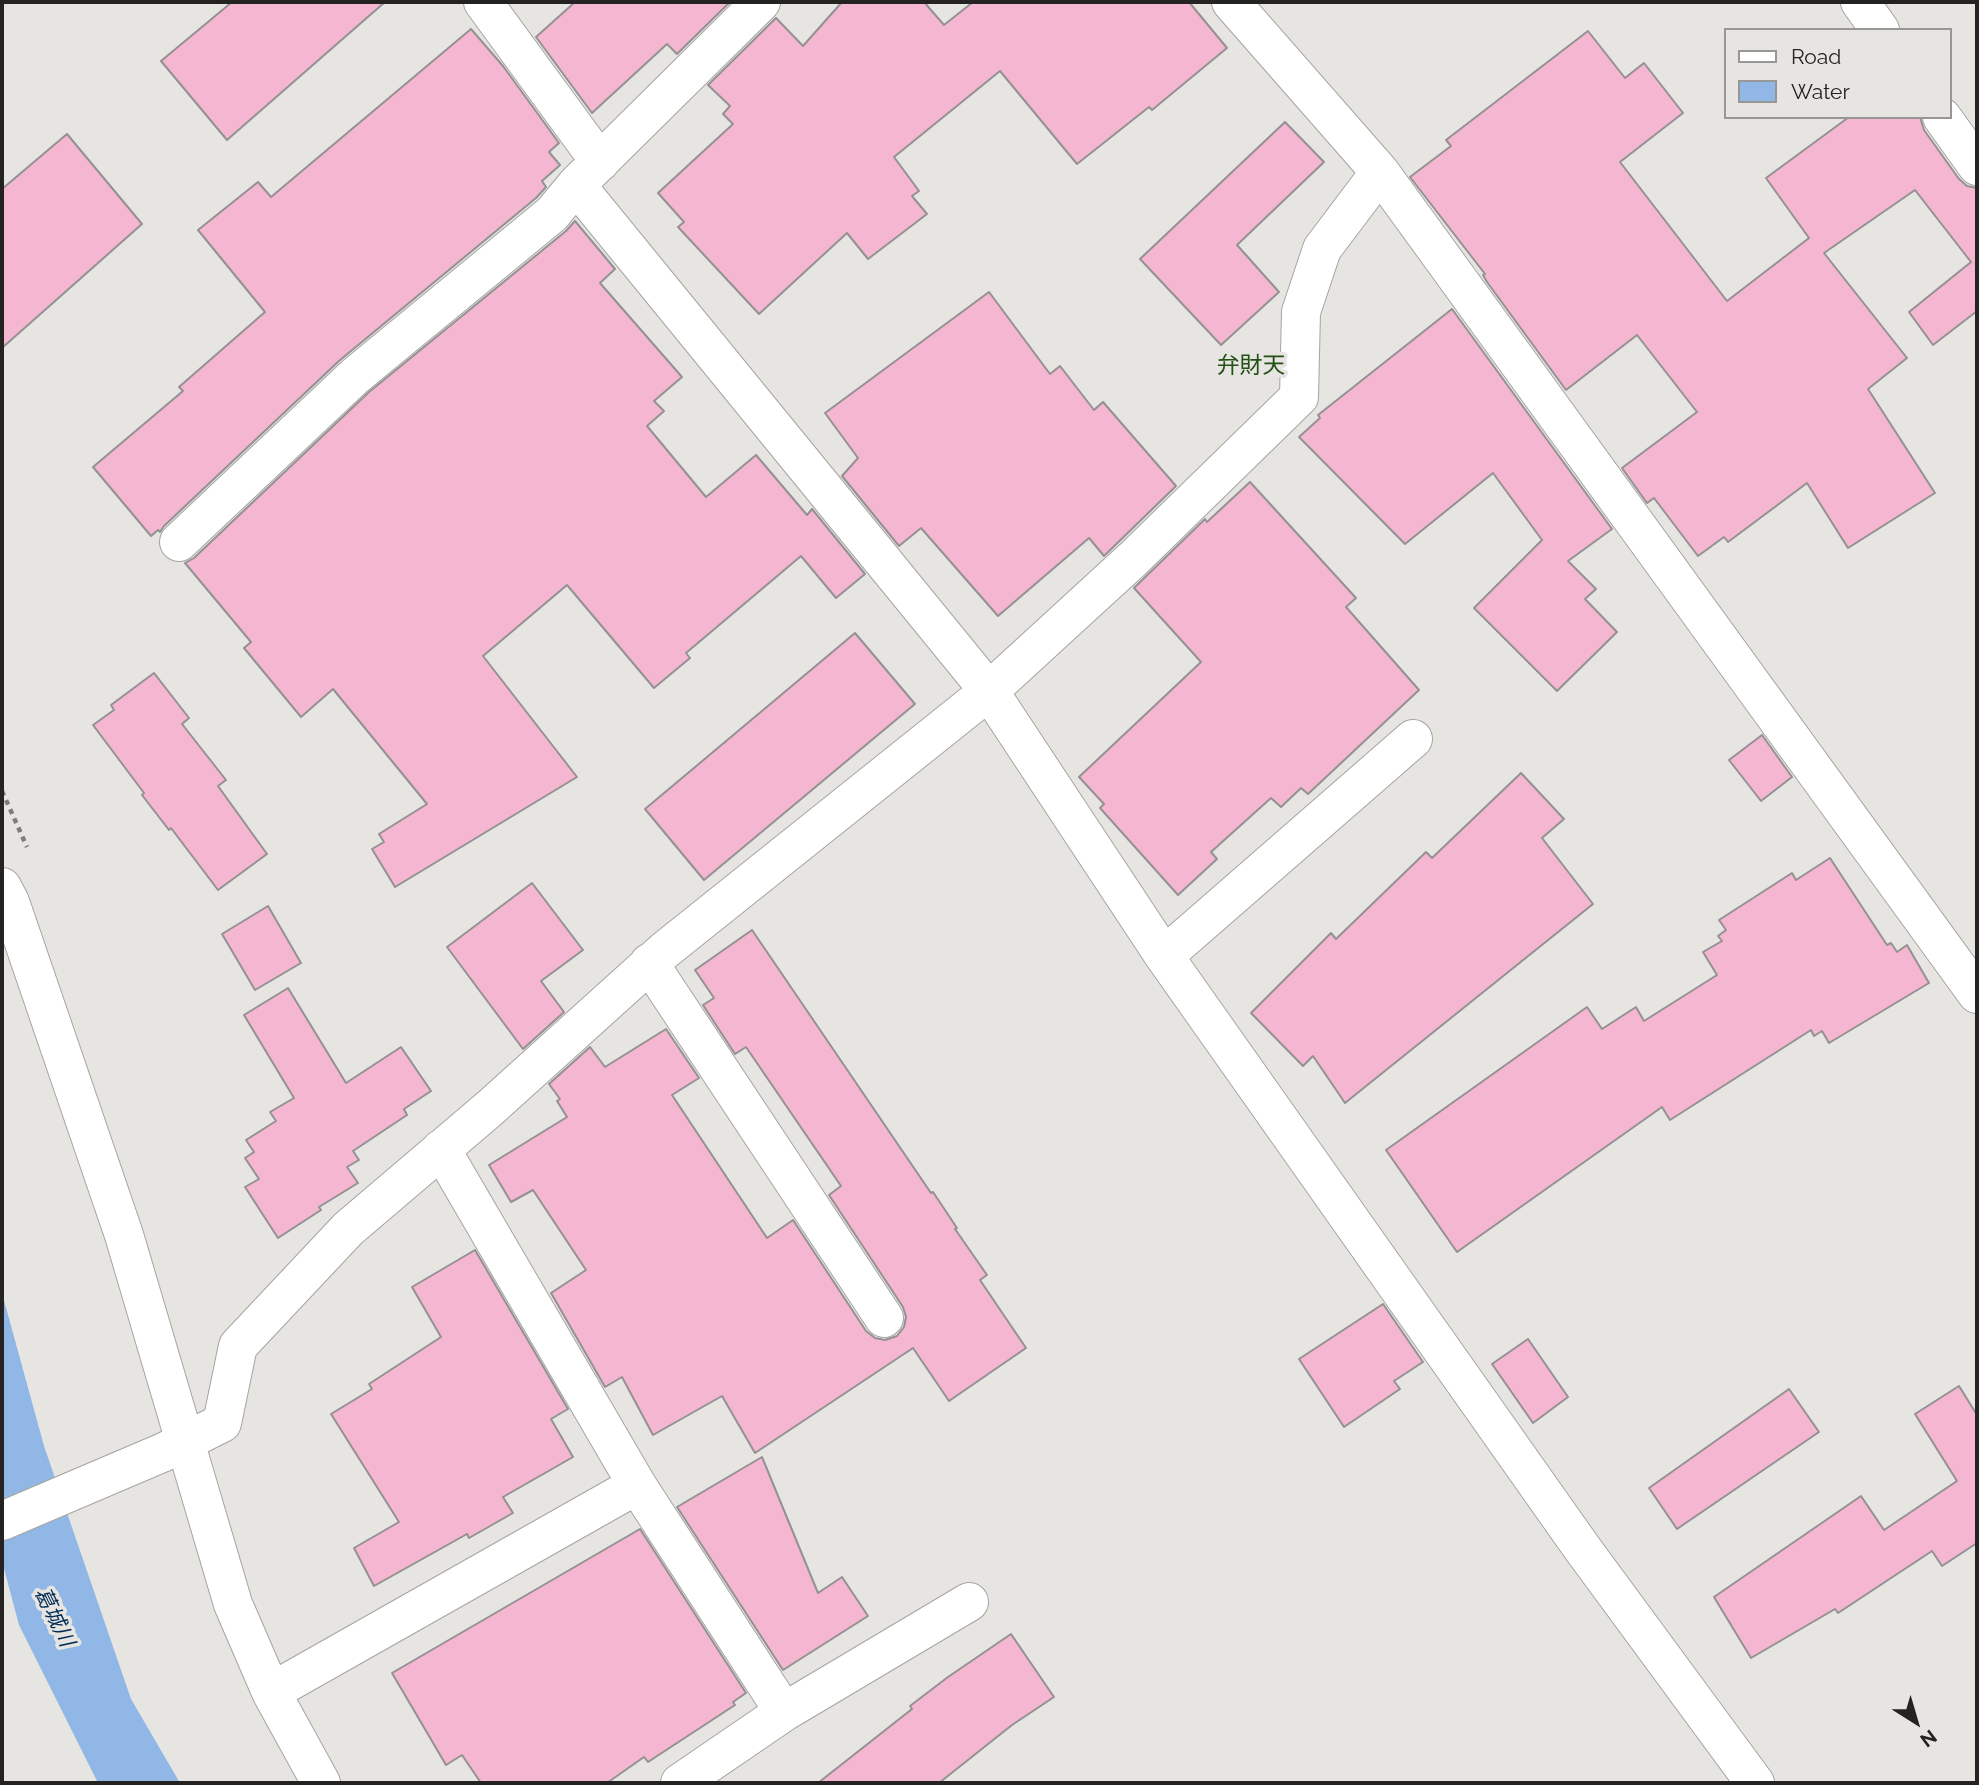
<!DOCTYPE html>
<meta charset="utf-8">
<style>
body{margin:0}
#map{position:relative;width:1979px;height:1785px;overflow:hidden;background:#e7e5e2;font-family:Raleway,sans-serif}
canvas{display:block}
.frame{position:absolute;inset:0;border:4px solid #242322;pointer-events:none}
.legend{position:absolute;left:1724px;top:28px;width:228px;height:91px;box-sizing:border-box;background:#e7e5e2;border:2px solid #999795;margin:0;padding:9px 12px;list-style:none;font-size:21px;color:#242322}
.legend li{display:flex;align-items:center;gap:14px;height:35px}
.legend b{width:35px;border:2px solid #999795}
.north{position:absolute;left:1881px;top:1687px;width:70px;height:70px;-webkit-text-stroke:5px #e7e5e2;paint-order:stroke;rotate:143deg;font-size:19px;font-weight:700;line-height:28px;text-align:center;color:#242322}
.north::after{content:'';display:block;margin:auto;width:24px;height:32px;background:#242322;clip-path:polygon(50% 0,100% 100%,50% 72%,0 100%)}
</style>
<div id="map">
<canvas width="1979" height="1785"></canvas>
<div class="frame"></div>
<ul class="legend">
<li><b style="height:9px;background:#fff"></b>Road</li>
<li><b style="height:19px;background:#90b7e6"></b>Water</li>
</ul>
<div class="north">N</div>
</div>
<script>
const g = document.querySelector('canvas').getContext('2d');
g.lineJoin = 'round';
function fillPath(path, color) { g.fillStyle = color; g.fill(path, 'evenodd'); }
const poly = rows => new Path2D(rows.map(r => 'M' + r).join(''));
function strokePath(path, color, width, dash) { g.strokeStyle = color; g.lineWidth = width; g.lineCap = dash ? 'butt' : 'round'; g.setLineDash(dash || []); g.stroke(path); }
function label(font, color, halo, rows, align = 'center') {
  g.font = font + ' Raleway,"Noto Sans JP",sans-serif'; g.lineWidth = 7; g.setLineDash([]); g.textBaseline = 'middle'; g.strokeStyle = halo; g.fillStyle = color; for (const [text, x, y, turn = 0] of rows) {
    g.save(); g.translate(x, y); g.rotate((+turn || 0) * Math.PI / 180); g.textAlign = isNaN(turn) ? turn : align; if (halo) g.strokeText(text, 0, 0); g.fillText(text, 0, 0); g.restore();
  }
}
const water = poly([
 [2,1293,44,1446,131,1699,180,1783,98,1783,19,1625,2,1561]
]);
const building = poly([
 [232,2,385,2,227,140,161,61,232,2],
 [575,2,730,2,677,54,667,44,592,113,536,37,575,2],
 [842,2,924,2,944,25,973,2,1189,2,1227,48,1152,110,1149,107,1077,164,1000,71,894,157,919,191,912,196,927,214,868,259,847,233,759,314,678,227,684,222,658,193,733,124,723,114,730,106,708,85,776,18,803,46,842,2],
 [471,29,503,66,559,143,549,152,560,165,542,181,546,187,536,198,340,360,164,526,160,532,158,530,151,536,93,467,183,391,179,387,265,312,198,230,258,182,271,197,471,29],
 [1588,31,1625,78,1644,63,1683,113,1620,162,1727,301,1809,238,1766,178,1849,117,1920,117,1924,130,1959,179,1967,186,1977,188,1977,311,1933,345,1909,312,1971,262,1915,190,1824,253,1907,358,1868,389,1935,493,1848,548,1807,483,1728,542,1724,537,1698,556,1654,498,1647,503,1622,468,1697,412,1637,335,1566,390,1487,282,1483,275,1485,274,1410,177,1451,146,1446,140,1588,31],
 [1285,122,1324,162,1237,245,1279,292,1221,345,1140,259,1285,122],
 [67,134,142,224,2,348,2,189,67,134],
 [575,221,615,269,600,283,682,377,654,401,664,411,647,426,706,497,756,455,807,515,812,509,865,574,836,598,801,556,686,653,690,658,654,688,567,585,483,656,577,777,395,887,372,849,384,842,379,834,427,804,333,689,301,717,244,648,251,642,185,563,194,558,369,392,566,231,575,221],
 [989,292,1050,374,1060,366,1094,410,1103,402,1176,486,1104,556,1089,538,998,616,921,528,899,546,842,476,858,458,825,413,989,292],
 [1452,309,1612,529,1568,561,1596,589,1585,599,1617,632,1557,691,1474,608,1542,540,1493,473,1405,544,1299,437,1320,418,1318,415,1452,309],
 [1250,482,1356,598,1346,607,1419,690,1308,794,1301,788,1281,807,1271,798,1211,852,1217,859,1178,895,1100,808,1104,804,1079,777,1201,662,1134,588,1205,519,1207,522,1250,482],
 [855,633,915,704,704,880,645,809,855,633],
 [154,673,189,718,182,724,226,780,218,786,267,854,218,890,171,828,169,830,142,795,144,793,93,725,114,710,111,705,154,673],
 [1762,735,1792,777,1761,801,1729,760,1762,735],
 [1521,773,1564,819,1542,838,1593,904,1345,1103,1313,1056,1303,1066,1251,1013,1331,933,1336,939,1426,852,1432,858,1521,773],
 [1830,858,1887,945,1891,943,1897,952,1907,945,1929,983,1829,1043,1822,1031,1814,1036,1811,1030,1670,1120,1662,1107,1457,1252,1386,1150,1587,1007,1602,1029,1636,1007,1644,1021,1717,975,1703,952,1722,941,1718,936,1726,930,1719,920,1792,873,1796,880,1830,858],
 [532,883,583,950,541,981,564,1012,523,1049,447,947,532,883],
 [268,906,301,963,255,990,222,934,268,906],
 [752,930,931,1193,933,1192,957,1228,955,1229,987,1275,980,1280,1026,1348,949,1401,913,1348,755,1453,722,1396,653,1435,622,1377,605,1387,551,1293,586,1270,533,1190,511,1202,489,1165,567,1117,557,1101,560,1099,549,1084,590,1047,605,1067,666,1029,699,1078,672,1095,767,1238,793,1220,866,1331,875,1338,885,1340,897,1336,904,1327,906,1317,903,1307,829,1195,841,1186,746,1047,735,1054,703,1005,714,998,695,970,752,930],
 [288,988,346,1083,401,1047,431,1091,404,1109,407,1115,353,1151,359,1160,347,1167,358,1183,319,1207,321,1210,278,1238,245,1187,259,1179,245,1158,254,1152,246,1140,276,1121,270,1112,294,1098,244,1015,288,988],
 [475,1250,568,1409,551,1419,573,1457,503,1497,513,1513,469,1538,467,1534,374,1586,354,1548,399,1522,331,1414,372,1389,369,1384,441,1337,412,1287,475,1250],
 [1383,1304,1423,1362,1394,1381,1400,1389,1344,1427,1299,1359,1383,1304],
 [1528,1339,1568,1397,1533,1423,1492,1364,1528,1339],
 [1959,1386,1977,1415,1977,1543,1942,1566,1932,1551,1838,1613,1835,1609,1751,1658,1714,1597,1861,1496,1884,1530,1957,1481,1915,1414,1959,1386],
 [1789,1389,1819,1432,1677,1529,1649,1488,1789,1389],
 [762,1457,818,1593,842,1577,868,1616,783,1670,677,1507,762,1457],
 [640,1529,746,1693,733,1702,735,1705,648,1762,644,1757,607,1783,481,1783,462,1755,446,1765,392,1673,640,1529],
 [1011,1634,1054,1697,1012,1725,939,1783,818,1783,912,1709,910,1706,948,1677,1011,1634]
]);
const path = poly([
 [2,791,27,847]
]);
const minor = poly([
 [483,2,600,162],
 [1231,2,1380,172,1977,994],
 [1860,2,1880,30],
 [1942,117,1977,166],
 [576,185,989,691,1164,956,1582,1548,1755,1783],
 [179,542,355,376,552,214,576,185,761,2],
 [2,887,10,902,124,1235,233,1604,271,1692,321,1783],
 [1164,956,1413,739],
 [649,963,884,1318],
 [637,1485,784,1712],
 [2,1521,164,1452,222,1423,238,1346,348,1229,490,1108,665,950,989,691,1133,559,1299,397,1301,312,1322,249,1380,172],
 [271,1692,637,1485,441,1149],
 [680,1783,784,1712,969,1602]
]);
const waterNames = [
 ["葛城川",54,1617,64]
];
const quarterNames = [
 ["弁財天",1251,366]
];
fillPath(water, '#90b7e6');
fillPath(building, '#f4b6d1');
strokePath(building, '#949192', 2);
strokePath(minor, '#a6a4a1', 40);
strokePath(path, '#7f7d7b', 4.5, [5, 5]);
strokePath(minor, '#fff', 38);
label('italic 21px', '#022b54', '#e7e5e2', waterNames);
label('23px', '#245017', '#e7e5e2', quarterNames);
</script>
